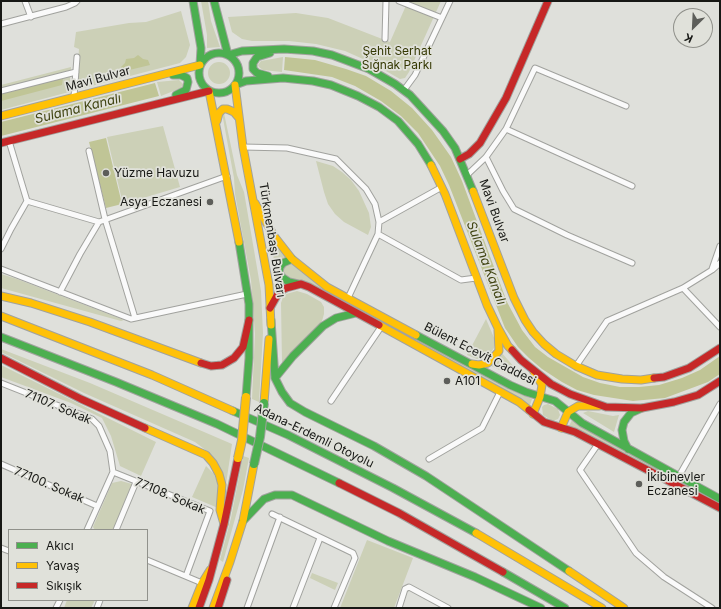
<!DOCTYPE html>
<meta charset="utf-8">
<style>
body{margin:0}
#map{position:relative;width:721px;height:609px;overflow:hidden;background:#dfe0db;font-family:Inter,sans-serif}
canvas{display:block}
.frame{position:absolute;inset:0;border:2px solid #171815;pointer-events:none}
.legend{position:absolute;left:8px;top:529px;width:140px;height:72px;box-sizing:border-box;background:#e0e1da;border:1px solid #90918b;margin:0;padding:5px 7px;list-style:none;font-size:12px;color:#171815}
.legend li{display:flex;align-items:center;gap:8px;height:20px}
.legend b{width:20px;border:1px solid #90918b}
.north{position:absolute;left:673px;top:8px;width:40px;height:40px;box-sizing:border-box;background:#e0e1da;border:1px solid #90918b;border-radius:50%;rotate:204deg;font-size:11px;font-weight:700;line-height:16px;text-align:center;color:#171815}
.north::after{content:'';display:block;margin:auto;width:14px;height:18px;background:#5d5e5a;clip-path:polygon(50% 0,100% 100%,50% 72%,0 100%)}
</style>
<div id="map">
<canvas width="721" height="609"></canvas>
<div class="frame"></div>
<ul class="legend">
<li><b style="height:5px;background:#4caf50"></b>Akıcı</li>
<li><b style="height:5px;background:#ffc107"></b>Yavaş</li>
<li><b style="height:5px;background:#c62828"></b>Sıkışık</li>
</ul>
<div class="north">K</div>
</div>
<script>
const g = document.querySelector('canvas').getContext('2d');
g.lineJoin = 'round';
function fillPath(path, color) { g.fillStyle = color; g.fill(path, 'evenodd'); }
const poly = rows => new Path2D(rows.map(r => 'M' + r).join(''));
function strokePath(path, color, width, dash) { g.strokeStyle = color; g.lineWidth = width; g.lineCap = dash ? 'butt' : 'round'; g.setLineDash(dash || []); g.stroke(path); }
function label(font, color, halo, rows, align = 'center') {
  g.font = font + ' Inter,sans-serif'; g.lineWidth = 3.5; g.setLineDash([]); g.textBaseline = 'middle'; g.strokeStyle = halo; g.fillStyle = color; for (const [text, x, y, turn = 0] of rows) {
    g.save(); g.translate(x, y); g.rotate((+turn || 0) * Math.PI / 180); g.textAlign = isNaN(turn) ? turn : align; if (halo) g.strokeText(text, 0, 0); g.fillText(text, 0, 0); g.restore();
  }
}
const green = poly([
 [201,1,208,1,211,21,220,47,207,48,207,35],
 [408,1,441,1,409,72,405,78,400,79,372,63,345,51,316,44,289,41,252,41,242,39,232,32,228,17,296,13,328,18,390,42],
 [181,11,190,45,186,57,180,63,76,90,79,49,74,47,76,32,129,23,146,22],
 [283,57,282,72,263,70,259,67,258,65,261,61],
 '208 73a11 11 0 1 1 22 0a11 11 0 1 1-22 0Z',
 [71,67,69,92,1,110,1,85],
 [179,80,183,84,181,88,161,96,157,82],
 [222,113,224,113,237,175,244,192,261,291,263,333,259,402,252,399,255,334,251,280,235,194,234,178],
 [163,126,180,187,123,204,107,137],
 [316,161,333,166,342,172,351,180,359,191,369,213,371,227,368,235,344,222,335,214,328,204,324,192],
 [273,240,288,258,281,261,276,267,278,277,280,280,286,284,279,289,271,243],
 [290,263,324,290,504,387,532,399,530,405,324,292,301,281,290,279,282,273,281,268,285,264],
 [1,274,17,279,124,320,121,321,1,288],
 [297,291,307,294,321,302,324,307,324,314,322,321,282,363,281,303,283,297,286,294],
 [486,319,495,340,494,348,488,356,483,359,477,359,467,355],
 [1,349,90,383,232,444,226,484,212,455,195,442,84,393,1,352],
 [501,352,529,384,489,365,498,358],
 [1,365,156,442,141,476,120,466,111,436,102,418,71,403,1,377],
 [548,404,558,409,560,415,558,419,553,421,543,415,542,407,544,405],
 [588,411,613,416,619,415,614,432,583,413],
 [572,420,618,448,720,501,720,505,569,426],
 [243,456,249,458,243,490,223,562,220,560,231,518],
 [206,466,214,474,218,484,218,508,192,497],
 [121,481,132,484,113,530,95,530,93,527,112,483],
 [367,540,413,558,394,608,340,608],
 [312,573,338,583,335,590,310,578],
 [67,600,95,600,91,608,64,608]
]);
const water = poly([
 [138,55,143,59,148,60,150,65,121,72,121,67,125,63,126,59,134,58],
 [285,57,315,60,346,69,366,76,391,91,412,108,432,130,451,157,462,181,507,302,522,330,535,347,548,357,583,377,600,383,620,387,639,387,659,385,682,378,700,370,720,356,720,374,708,382,665,398,633,401,594,395,577,390,562,382,542,369,529,358,518,347,505,328,449,185,440,166,418,133,401,116,381,101,355,86,332,77,284,70],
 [63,78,62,85,1,101,1,94],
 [155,83,159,96,1,136,1,122],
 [106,138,122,204,106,208,89,142]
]);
const street = poly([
 [25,1,31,17],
 [399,1,442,18],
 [1,24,66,7,75,3,77,1],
 [385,39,386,1],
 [404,90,415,75,450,1],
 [1,91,76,72],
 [74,97,77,57],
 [506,129,632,186],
 [9,141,27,201,99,222],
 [243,147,287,148,336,159,366,189,375,204,379,222,378,234,348,298],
 [89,151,105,219,135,318],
 [486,157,503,191,514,209,567,235,632,263],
 [467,175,486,157,506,129,535,68,626,106],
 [379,222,442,187],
 [378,234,461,280,476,278],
 [1,249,11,229,27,201],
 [1,269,131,319,247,294],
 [712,269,720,246],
 [683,288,720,327],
 [60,292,80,254,99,222,227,176],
 [576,366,607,321,683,288,712,270,720,263],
 [1,383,92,419,99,426,110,451,113,472,87,530],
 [331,401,381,327],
 [598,444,580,470,636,553,664,577,712,608],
 [429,459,482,428,500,392],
 [1,464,97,506],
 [113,472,210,511,186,576],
 [679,476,720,404],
 [272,514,353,553,355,558,334,608],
 [116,530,136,482],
 [1,548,9,551],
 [147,560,202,583],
 [56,608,60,600],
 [97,608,100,600],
 [247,608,280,517],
 [293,608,320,538],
 [399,608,405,589,409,587,448,608]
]);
const fast = poly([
 [193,1,201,48,200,65],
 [214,1,228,55],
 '199 73a20 20 0 1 1 40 0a20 20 0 1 1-40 0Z',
 [228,55,242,51,284,49,313,51,332,55,369,69,395,84,410,95,443,131,455,148,473,191],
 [173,75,181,75,187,78,188,82,186,90,176,95],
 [268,76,257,73,253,69,253,63,257,57,270,53],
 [235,85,246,81,283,78,313,81,331,85,358,96,379,107,398,121,418,144,431,165],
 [239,242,249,304,249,358,246,397],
 [292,259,283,263,280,267,279,273,283,278,289,282,298,284],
 [271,320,275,378,282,392,290,403,305,412,374,446,426,476,569,571],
 [416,335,510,385,526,392,555,401,582,423,720,499],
 [1,337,116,382,217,424,339,483],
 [275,378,293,356,323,326,336,318,356,313],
 [233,411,288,435,393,488,476,533],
 [628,449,624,441,622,430,624,422,631,413,642,408],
 [243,521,264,499,275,495,292,495,388,541,475,577,541,608],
 [503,572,565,608]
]);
const slow = poly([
 [235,85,243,147,269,285,271,325],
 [209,91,239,242],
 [1,116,200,65],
 [217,121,219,113,223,109,227,109,234,112,239,118],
 [431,165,445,194,487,305,498,328,508,346,512,350],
 [473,191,514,298,525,320,533,332,544,344,556,354,576,366,597,375,622,379,641,380,654,378],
 [255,203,274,236,292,259,327,287,416,335],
 [1,296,31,303,90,322,201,363],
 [1,316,152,375,233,411],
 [379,325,519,402,529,410],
 [472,364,479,365,488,363,499,351,498,330],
 [264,403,269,339],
 [533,414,540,397,542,385,534,372],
 [145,428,206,455,213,463,219,474,222,485,220,510,224,524],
 [561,428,568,412,578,406,599,406],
 [476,533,602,608],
 [569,571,624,608],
 [192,608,202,583,210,570],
 [213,608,230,562,243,521,254,464]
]);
const jam = poly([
 [1,143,209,91],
 [460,159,469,154,480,143,506,98,548,1],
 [270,308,279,292,286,288,301,284,309,287,379,325],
 [512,350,521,360,551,384,570,394,606,407,642,408,674,402,698,395,720,381],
 [1,358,81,399,145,428],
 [201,363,211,366,222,365,234,358,243,347,249,320],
 [654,378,664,377,689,368,720,348],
 [529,410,544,422,575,432,720,508],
 [339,483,399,513,503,572],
 [199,608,209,580,224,524,238,458],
 [218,608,227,580]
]);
const fastBridge = poly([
 [254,464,260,437,264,403]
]);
const slowBridge = poly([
 [238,458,242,440,246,397]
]);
const markers = [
 [106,173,4,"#5d5e5a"],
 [210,202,4,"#5d5e5a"],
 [447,381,4,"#5d5e5a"],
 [639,484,4,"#5d5e5a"]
];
const parkNames = [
 ["Şehit Serhat",397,51],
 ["Sığnak Parkı",397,65]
];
const streetNames = [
 ["Mavi Bulvar",98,79,-15],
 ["Mavi Bulvar",494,211,70],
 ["Türkmenbaşı Bulvarı",272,240,81],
 ["Bülent Ecevit Caddesi",480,354,27],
 ["71107. Sokak",58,407,23],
 ["Adana-Erdemli Otoyolu",314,436,26],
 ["77100. Sokak",49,485,23],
 ["77108. Sokak",170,496,23]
];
const poiNames = [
 ["Yüzme Havuzu",114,173],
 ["Asya Eczanesi",202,202,"right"],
 ["A101",455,381],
 ["İkibinevler",647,477],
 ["Eczanesi",647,491]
];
const waterNames = [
 ["Sulama Kanalı",78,109,-14],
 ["Sulama Kanalı",486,263,69]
];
fillPath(green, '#ccd0b7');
fillPath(water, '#c0c596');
strokePath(street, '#a1a29e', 7);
strokePath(fast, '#a1a29e', 9);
strokePath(slow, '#a1a29e', 9);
strokePath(jam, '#a1a29e', 9);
strokePath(street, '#fafafa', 5);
strokePath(fast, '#4caf50', 7);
strokePath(slow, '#ffc107', 7);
strokePath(jam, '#c62828', 7);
strokePath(fastBridge, '#a1a29e', 10, []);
strokePath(slowBridge, '#a1a29e', 10, []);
strokePath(fastBridge, '#4caf50', 8);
strokePath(slowBridge, '#ffc107', 8);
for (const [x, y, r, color] of markers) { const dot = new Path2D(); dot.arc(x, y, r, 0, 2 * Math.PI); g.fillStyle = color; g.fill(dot); strokePath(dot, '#e0e1da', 1.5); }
label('12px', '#343803', '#e0e1da', parkNames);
label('12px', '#171815', '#e0e1da', streetNames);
label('12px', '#171815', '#e0e1da', poiNames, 'left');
label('italic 13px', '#414513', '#e0e1da', waterNames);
</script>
